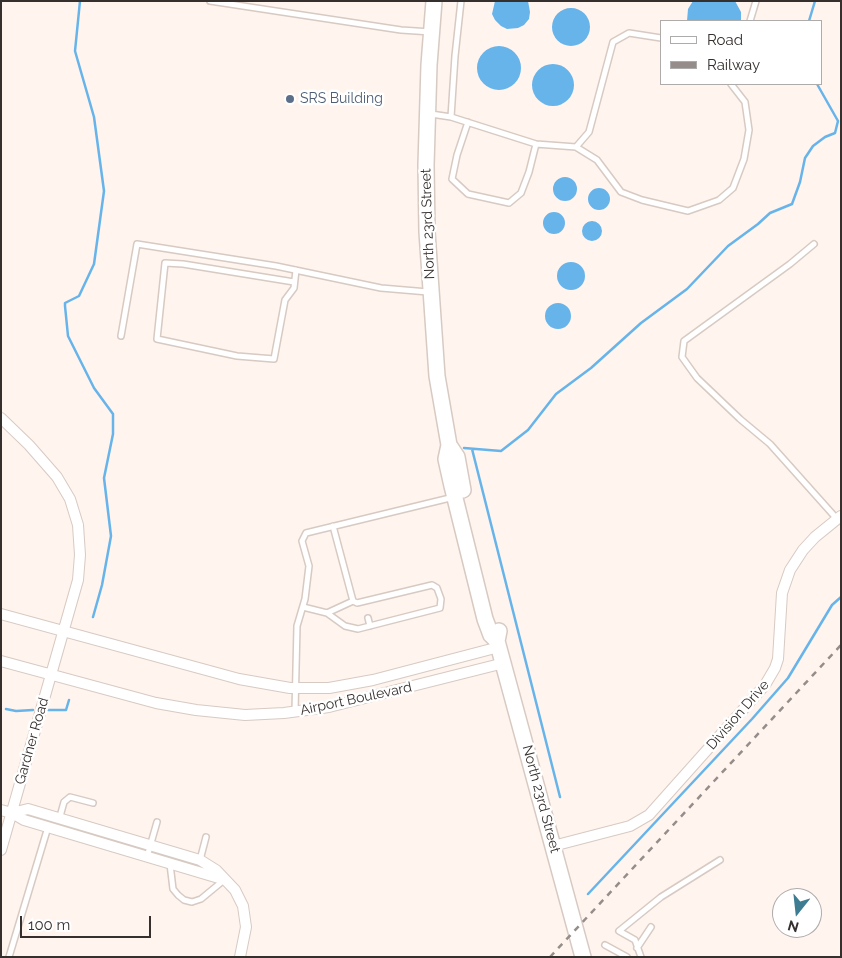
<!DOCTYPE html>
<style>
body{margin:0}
#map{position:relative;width:842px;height:958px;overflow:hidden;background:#fff4ee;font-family:Raleway,sans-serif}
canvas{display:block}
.frame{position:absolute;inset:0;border:2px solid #35302e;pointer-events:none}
.legend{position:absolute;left:660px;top:20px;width:162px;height:65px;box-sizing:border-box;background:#fff;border:1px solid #aeacab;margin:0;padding:6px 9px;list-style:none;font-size:15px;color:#35302e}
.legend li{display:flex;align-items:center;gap:10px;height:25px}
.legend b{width:25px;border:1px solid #aeacab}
.north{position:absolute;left:772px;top:888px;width:50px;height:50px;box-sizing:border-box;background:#fff;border:1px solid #aeacab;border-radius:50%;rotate:196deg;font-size:14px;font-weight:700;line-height:20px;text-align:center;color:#35302e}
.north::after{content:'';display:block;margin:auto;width:18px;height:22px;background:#3e7c92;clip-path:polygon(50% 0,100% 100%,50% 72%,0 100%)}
.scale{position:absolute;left:20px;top:916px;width:131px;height:22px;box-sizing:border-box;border:2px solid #35302e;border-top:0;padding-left:6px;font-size:15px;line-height:18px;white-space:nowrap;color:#35302e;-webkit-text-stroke:4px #fff;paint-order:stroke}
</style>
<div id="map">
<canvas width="842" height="958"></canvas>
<div class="frame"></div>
<ul class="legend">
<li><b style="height:6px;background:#fff"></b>Road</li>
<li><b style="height:6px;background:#958d89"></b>Railway</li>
</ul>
<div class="north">N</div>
<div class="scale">100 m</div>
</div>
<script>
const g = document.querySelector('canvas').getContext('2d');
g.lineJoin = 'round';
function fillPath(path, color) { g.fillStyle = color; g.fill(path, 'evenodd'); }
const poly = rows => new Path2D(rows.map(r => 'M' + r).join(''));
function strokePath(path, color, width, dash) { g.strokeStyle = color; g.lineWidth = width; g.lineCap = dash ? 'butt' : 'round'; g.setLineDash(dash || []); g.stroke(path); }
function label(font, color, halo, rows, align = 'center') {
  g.font = font + ' Raleway,sans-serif'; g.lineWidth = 5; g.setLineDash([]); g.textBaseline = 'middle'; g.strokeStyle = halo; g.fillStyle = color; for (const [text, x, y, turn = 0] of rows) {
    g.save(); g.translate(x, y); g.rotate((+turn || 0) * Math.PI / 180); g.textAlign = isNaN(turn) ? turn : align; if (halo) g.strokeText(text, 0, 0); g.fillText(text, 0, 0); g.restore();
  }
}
const water = poly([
 [495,1,528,1,530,12,529,19,524,25,518,28,507,29,501,26,495,20,492,14],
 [693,1,735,1,741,12,741,21,687,21,688,9],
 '552 27a19 19 0 1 1 38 0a19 19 0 1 1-38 0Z',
 '477 68a22 22 0 1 1 44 0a22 22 0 1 1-44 0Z',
 '532 85a21 21 0 1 1 42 0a21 21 0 1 1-42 0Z',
 '553 189a12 12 0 1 1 24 0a12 12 0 1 1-24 0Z',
 '588 199a11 11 0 1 1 22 0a11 11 0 1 1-22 0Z',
 '543 223a11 11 0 1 1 22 0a11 11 0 1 1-22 0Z',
 '582 231a10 10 0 1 1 20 0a10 10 0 1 1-20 0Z',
 '557 276a14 14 0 1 1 28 0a14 14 0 1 1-28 0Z',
 '545 316a13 13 0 1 1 26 0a13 13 0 1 1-26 0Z'
]);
const stream = poly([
 [80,1,75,51,94,117,104,191,94,264,79,296,65,303,65,306,68,336,94,388,113,414,113,434,104,478,111,536,102,585,93,617],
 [809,21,815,1],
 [464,448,501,451,528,430,556,394,591,368,641,323,687,289,728,246,758,224,770,213,792,204,800,182,805,158,813,146,825,137,835,133,838,121,817,84],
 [472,449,560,797],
 [6,709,16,711,33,710],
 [48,710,66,710,69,700],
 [588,894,752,719,788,678,832,605,841,597]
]);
const service = poly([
 [210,1,401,30,431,32],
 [750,21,756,1],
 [431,114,451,117,536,144,576,147,597,160,621,192,642,200,688,211,719,200,733,188,744,159,749,130,745,102,731,84],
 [451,117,455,56,461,1],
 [468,122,457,155,452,179,468,194,509,203,521,193,529,172,536,144],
 [576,147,589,132,613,42,629,33,661,38],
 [814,244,790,264,684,341,682,357,697,378,740,419,770,444,837,519],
 [294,282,183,264,165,263,157,339,237,356,274,359,285,300,294,288,296,270],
 [121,336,137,244,276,266,381,288,428,292],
 [303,607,327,613,353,601,333,526],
 [327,613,345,626,358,629,440,608,441,599,437,588,432,585,357,603,353,601],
 [368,618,370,626],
 [295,711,297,626,305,599,309,566,302,541,306,533,454,497],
 [59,820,64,802,70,797,93,803],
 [147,857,157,822],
 [200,860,206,837],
 [170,864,173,889,178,895,184,900,192,902,201,899,224,880],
 [605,945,627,957],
 [637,948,651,927],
 [9,957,48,827],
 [641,957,635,940,619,931,661,897,720,860]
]);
const minor = poly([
 [1,418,29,445,57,477,70,499,78,525,80,555,78,580,1,850],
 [1,614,239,679,290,688,329,688,373,680,499,647],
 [1,661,156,703,196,710,245,715,284,713,329,707,504,663],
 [1,810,12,813,24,820,222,879],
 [12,813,28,809,200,860,216,870,235,890,243,906,246,927,240,957],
 [553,846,630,826,649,815,765,685,775,668,778,659,782,593,790,570,803,550,815,537,841,516]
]);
const secondary = poly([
 [434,1,429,65,426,165,427,232,437,376,449,445,446,459,452,486,485,619,491,635,497,641],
 [449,445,457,457,463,490],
 [499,631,497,641,583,957]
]);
const rail = poly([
 [550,957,841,645]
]);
const markers = [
 [290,99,5,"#5c6f8a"]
];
const serviceNames = [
 ["SRS Building",300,99]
];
const streetNames = [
 ["North 23rd Street",428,224,-92],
 ["Airport Boulevard",356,699,-12],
 ["Division Drive",738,715,-49],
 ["Gardner Road",32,741,-74],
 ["North 23rd Street",541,799,75]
];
fillPath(water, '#67b4eb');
strokePath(stream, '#67b4eb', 2.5);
strokePath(service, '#d7cac3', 8);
strokePath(minor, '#d7cac3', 12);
strokePath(secondary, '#d7cac3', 18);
strokePath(service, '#fff', 5);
strokePath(minor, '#fff', 10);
strokePath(secondary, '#fff', 15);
strokePath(rail, '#958d89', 2.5, [6, 6]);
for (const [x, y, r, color] of markers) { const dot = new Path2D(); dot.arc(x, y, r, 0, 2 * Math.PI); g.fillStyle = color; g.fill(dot); strokePath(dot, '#fff', 2); }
label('14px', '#4e5e75', '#fff', serviceNames, 'left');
label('14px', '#35302e', '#fff', streetNames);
</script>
